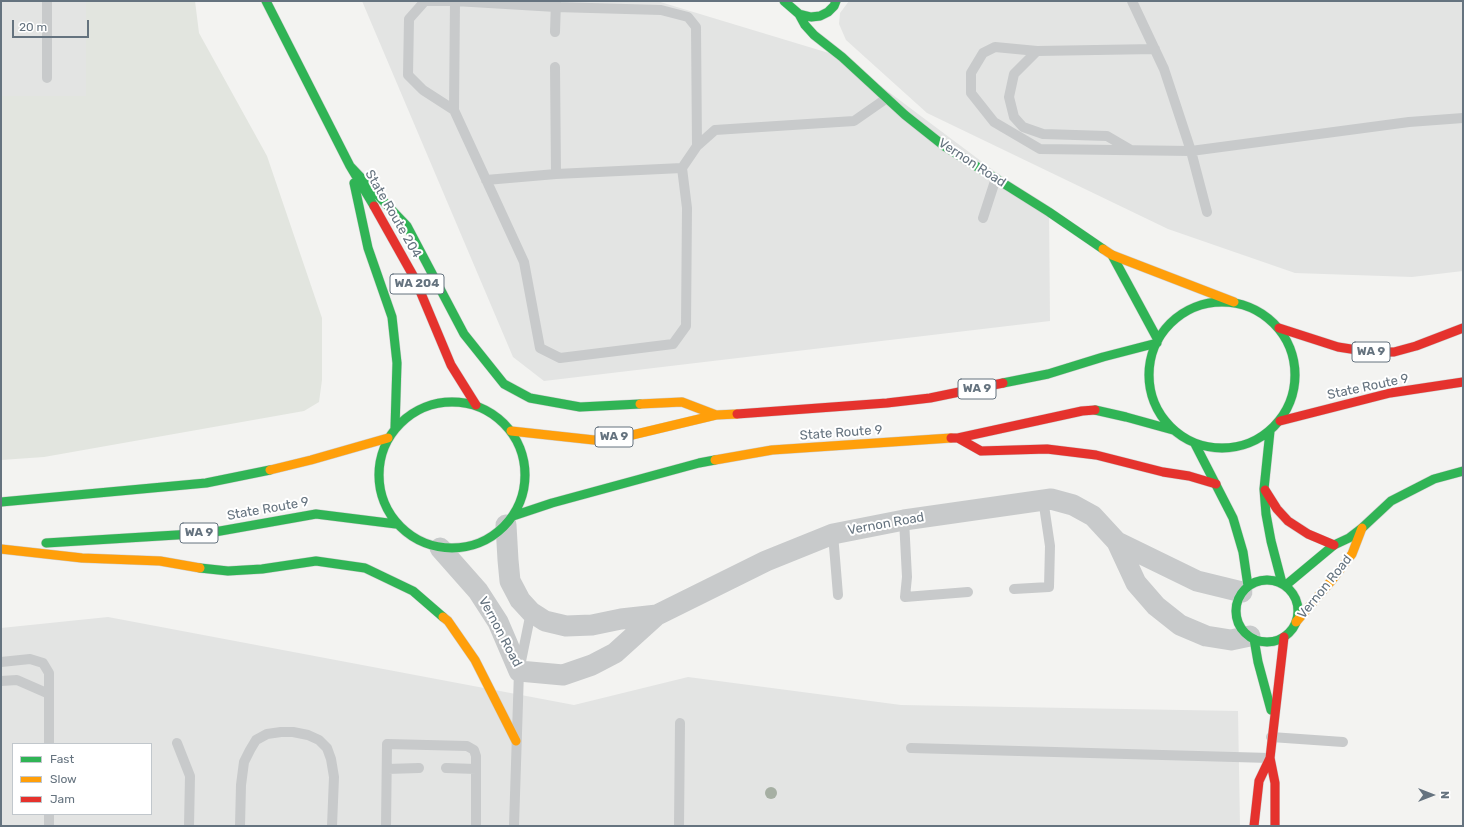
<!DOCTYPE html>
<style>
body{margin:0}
#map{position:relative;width:1464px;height:827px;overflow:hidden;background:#f3f3f1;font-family:Rubik,sans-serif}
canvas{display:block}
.frame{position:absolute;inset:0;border:2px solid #65737f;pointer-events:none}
.legend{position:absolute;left:12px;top:743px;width:140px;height:72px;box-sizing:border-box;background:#fff;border:1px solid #c1c7cc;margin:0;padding:5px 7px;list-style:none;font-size:12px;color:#65737f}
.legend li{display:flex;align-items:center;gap:8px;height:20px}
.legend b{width:20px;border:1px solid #c1c7cc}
.north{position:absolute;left:1412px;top:775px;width:40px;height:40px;-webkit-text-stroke:3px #fff;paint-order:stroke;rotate:90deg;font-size:11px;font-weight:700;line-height:16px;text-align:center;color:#65737f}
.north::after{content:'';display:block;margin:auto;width:14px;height:18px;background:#65737f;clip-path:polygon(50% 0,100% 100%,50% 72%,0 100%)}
.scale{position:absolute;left:12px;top:20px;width:77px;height:18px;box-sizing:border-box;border:2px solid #65737f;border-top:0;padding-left:5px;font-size:12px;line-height:14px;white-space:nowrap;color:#65737f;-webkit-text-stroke:3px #fff;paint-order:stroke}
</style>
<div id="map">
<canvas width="1464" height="827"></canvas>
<div class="frame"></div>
<ul class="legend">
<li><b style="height:5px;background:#30b455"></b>Fast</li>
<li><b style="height:5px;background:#ff9f0a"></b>Slow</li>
<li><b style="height:5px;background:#e5322d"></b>Jam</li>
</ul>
<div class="north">N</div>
<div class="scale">20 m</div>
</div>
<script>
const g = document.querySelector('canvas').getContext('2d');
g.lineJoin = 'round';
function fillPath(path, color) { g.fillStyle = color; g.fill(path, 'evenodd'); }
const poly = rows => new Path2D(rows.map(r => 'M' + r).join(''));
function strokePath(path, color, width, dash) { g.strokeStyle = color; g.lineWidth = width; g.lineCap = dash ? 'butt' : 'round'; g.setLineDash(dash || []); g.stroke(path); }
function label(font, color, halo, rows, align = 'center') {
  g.font = font + ' Rubik,sans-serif'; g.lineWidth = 4; g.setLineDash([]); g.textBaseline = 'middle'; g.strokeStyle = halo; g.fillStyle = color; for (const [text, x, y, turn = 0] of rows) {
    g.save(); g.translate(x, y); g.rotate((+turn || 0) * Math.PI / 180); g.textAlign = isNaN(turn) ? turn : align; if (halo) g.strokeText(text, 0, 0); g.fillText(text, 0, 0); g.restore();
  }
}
const built = poly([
 [1,1,86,1,86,96,1,96],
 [362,1,657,1,842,57,1049,212,1050,321,544,381,513,357],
 [849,1,1463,1,1463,271,1412,277,1295,273,1168,229,927,113,846,40,839,24,840,13],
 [108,617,574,705,688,677,901,705,1238,711,1240,826,1,826,1,628],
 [13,744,151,744,151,814,13,814]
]);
const green = poly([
 [86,1,195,1,199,33,267,156,322,318,322,380,319,402,304,411,44,457,1,460,1,96,86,96]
]);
const lane = poly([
 [47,1,47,78],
 [455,1,454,110,524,262,540,348,560,358,673,344,686,326,687,208,682,168],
 [1132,1,1164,69,1191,151,1207,212],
 [555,32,556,1],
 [1155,49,1037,51,995,47,983,53,971,73,971,93,994,122,1040,149,1191,151,1409,122,1463,118],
 [1037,51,1014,74,1009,97,1014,117,1023,127,1043,134,1107,136,1131,150],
 [555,67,556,174],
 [454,110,423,90,408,75,409,19,425,1,455,1,556,7,661,10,688,17,696,27,697,146],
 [486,180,556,174,682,168,697,146,715,130,854,121,887,98],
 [983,218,996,178],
 [904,520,907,577,905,597,968,592],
 [833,534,838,595],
 [1014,589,1049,587,1050,546,1043,499],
 [1,662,30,659,43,663,49,673,49,744],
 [1,681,17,680,49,694],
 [1271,737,1343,742],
 [177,743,190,776,189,826],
 [911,748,1270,758],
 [446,768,476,769],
 [387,769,419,768],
 [49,814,49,826],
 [240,826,241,785,244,762,250,750,256,740,267,734,281,732,293,732,308,735,319,740,327,748,331,759,334,777,332,826],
 [386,826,387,744,467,746,474,750,476,756,476,826],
 [514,826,519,671,531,612],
 [679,826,680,723]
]);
const street = poly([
 [506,525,508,560,510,581,520,600,531,612,545,621,566,626,592,625,621,619,657,615],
 [1117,542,1197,581,1242,592],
 [440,548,478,591,498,622,519,671,563,675,592,665,615,653,657,615,766,561,833,534,904,520,1051,499,1073,505,1093,516,1117,542,1136,583,1156,606,1180,625,1206,636,1231,640,1250,636]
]);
const fast = poly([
 [266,1,350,166,374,206],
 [784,1,799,14,811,17,820,16,828,12,834,6,836,1],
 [799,14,805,25,814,35,842,57,905,115,944,146,1049,212,1103,249],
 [350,166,407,226,464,334,504,384,530,398,580,407,640,404],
 [354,183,368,248,392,317,397,363,395,428],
 [1112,255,1158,340],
 '1149 375a73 73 0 1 1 146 0a73 73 0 1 1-146 0Z',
 [1003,383,1048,374,1103,357,1157,343],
 '379 475a73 73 0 1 1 146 0a73 73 0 1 1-146 0Z',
 [1095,410,1126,417,1173,430],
 [1270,431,1264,489,1266,514,1271,541,1282,583],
 [1195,444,1233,518,1243,552,1248,586],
 [1,502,206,483,270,470],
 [513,516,552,503,699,463,715,460],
 [46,543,209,533,316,514,396,524],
 [200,568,228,571,262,569,316,561,365,568,413,591,443,617],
 '1236 611a31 31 0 1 1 62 0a31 31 0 1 1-62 0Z',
 [1286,585,1334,545,1349,538,1362,528,1391,501,1434,479,1463,471],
 [1254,639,1258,662,1271,710]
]);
const slow = poly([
 [1103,249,1112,255,1234,302],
 [640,404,682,402,716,415],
 [511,431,594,440,628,436,716,415,737,414],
 [715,460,772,450,951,438],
 [270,470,311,460,388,438],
 [1,549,82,558,160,561,200,568],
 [443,617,448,621,475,660,516,741],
 [1296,622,1332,580,1352,554,1362,528]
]);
const jam = poly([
 [374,206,415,279,451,365,476,405],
 [1279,328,1338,347,1370,352,1394,352,1416,346,1463,328],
 [737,414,887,403,930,398,1003,383],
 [1280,421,1390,393,1463,382],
 [951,438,958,438,1082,411,1095,410],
 [958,438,981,451,1047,449,1096,455,1163,472,1189,476,1216,484],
 [1265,490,1277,509,1288,521,1308,534,1334,545],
 [1254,826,1259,781,1270,758],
 [1275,826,1275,783,1270,758,1284,637]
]);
const trees = [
 [771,793]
];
const shields = [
 [417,284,54],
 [1371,352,38],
 [977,389,38],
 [614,437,38],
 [199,533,38]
];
const shieldNames = [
 ["WA 204",417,284],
 ["WA 9",1371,352],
 ["WA 9",977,389],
 ["WA 9",614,437],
 ["WA 9",199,533]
];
const streetNames = [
 ["Vernon Road",972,163,33],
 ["State Route 204",393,214,60],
 ["State Route 9",1368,387,-12],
 ["State Route 9",841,433,-4],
 ["State Route 9",268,509,-10],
 ["Vernon Road",886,524,-10],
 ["Vernon Road",1325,587,-51],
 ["Vernon Road",500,632,62]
];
fillPath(built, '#e3e4e3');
fillPath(green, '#e2e5df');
strokePath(fast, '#cfcfcf', 10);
strokePath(slow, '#cfcfcf', 10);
strokePath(jam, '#cfcfcf', 10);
strokePath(lane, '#c8cacb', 10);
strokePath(street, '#c8cacb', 21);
strokePath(fast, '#30b455', 9);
strokePath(slow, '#ff9f0a', 9);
strokePath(jam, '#e5322d', 9);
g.fillStyle = '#a6afa3';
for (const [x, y] of trees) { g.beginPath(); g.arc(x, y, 6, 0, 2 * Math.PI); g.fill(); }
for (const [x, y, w] of shields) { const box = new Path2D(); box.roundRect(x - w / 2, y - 10, w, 20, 3); g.fillStyle = '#fff'; g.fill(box); strokePath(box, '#65737f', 1); }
label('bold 12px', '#65737f', null, shieldNames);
label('13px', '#65737f', '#fff', streetNames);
</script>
